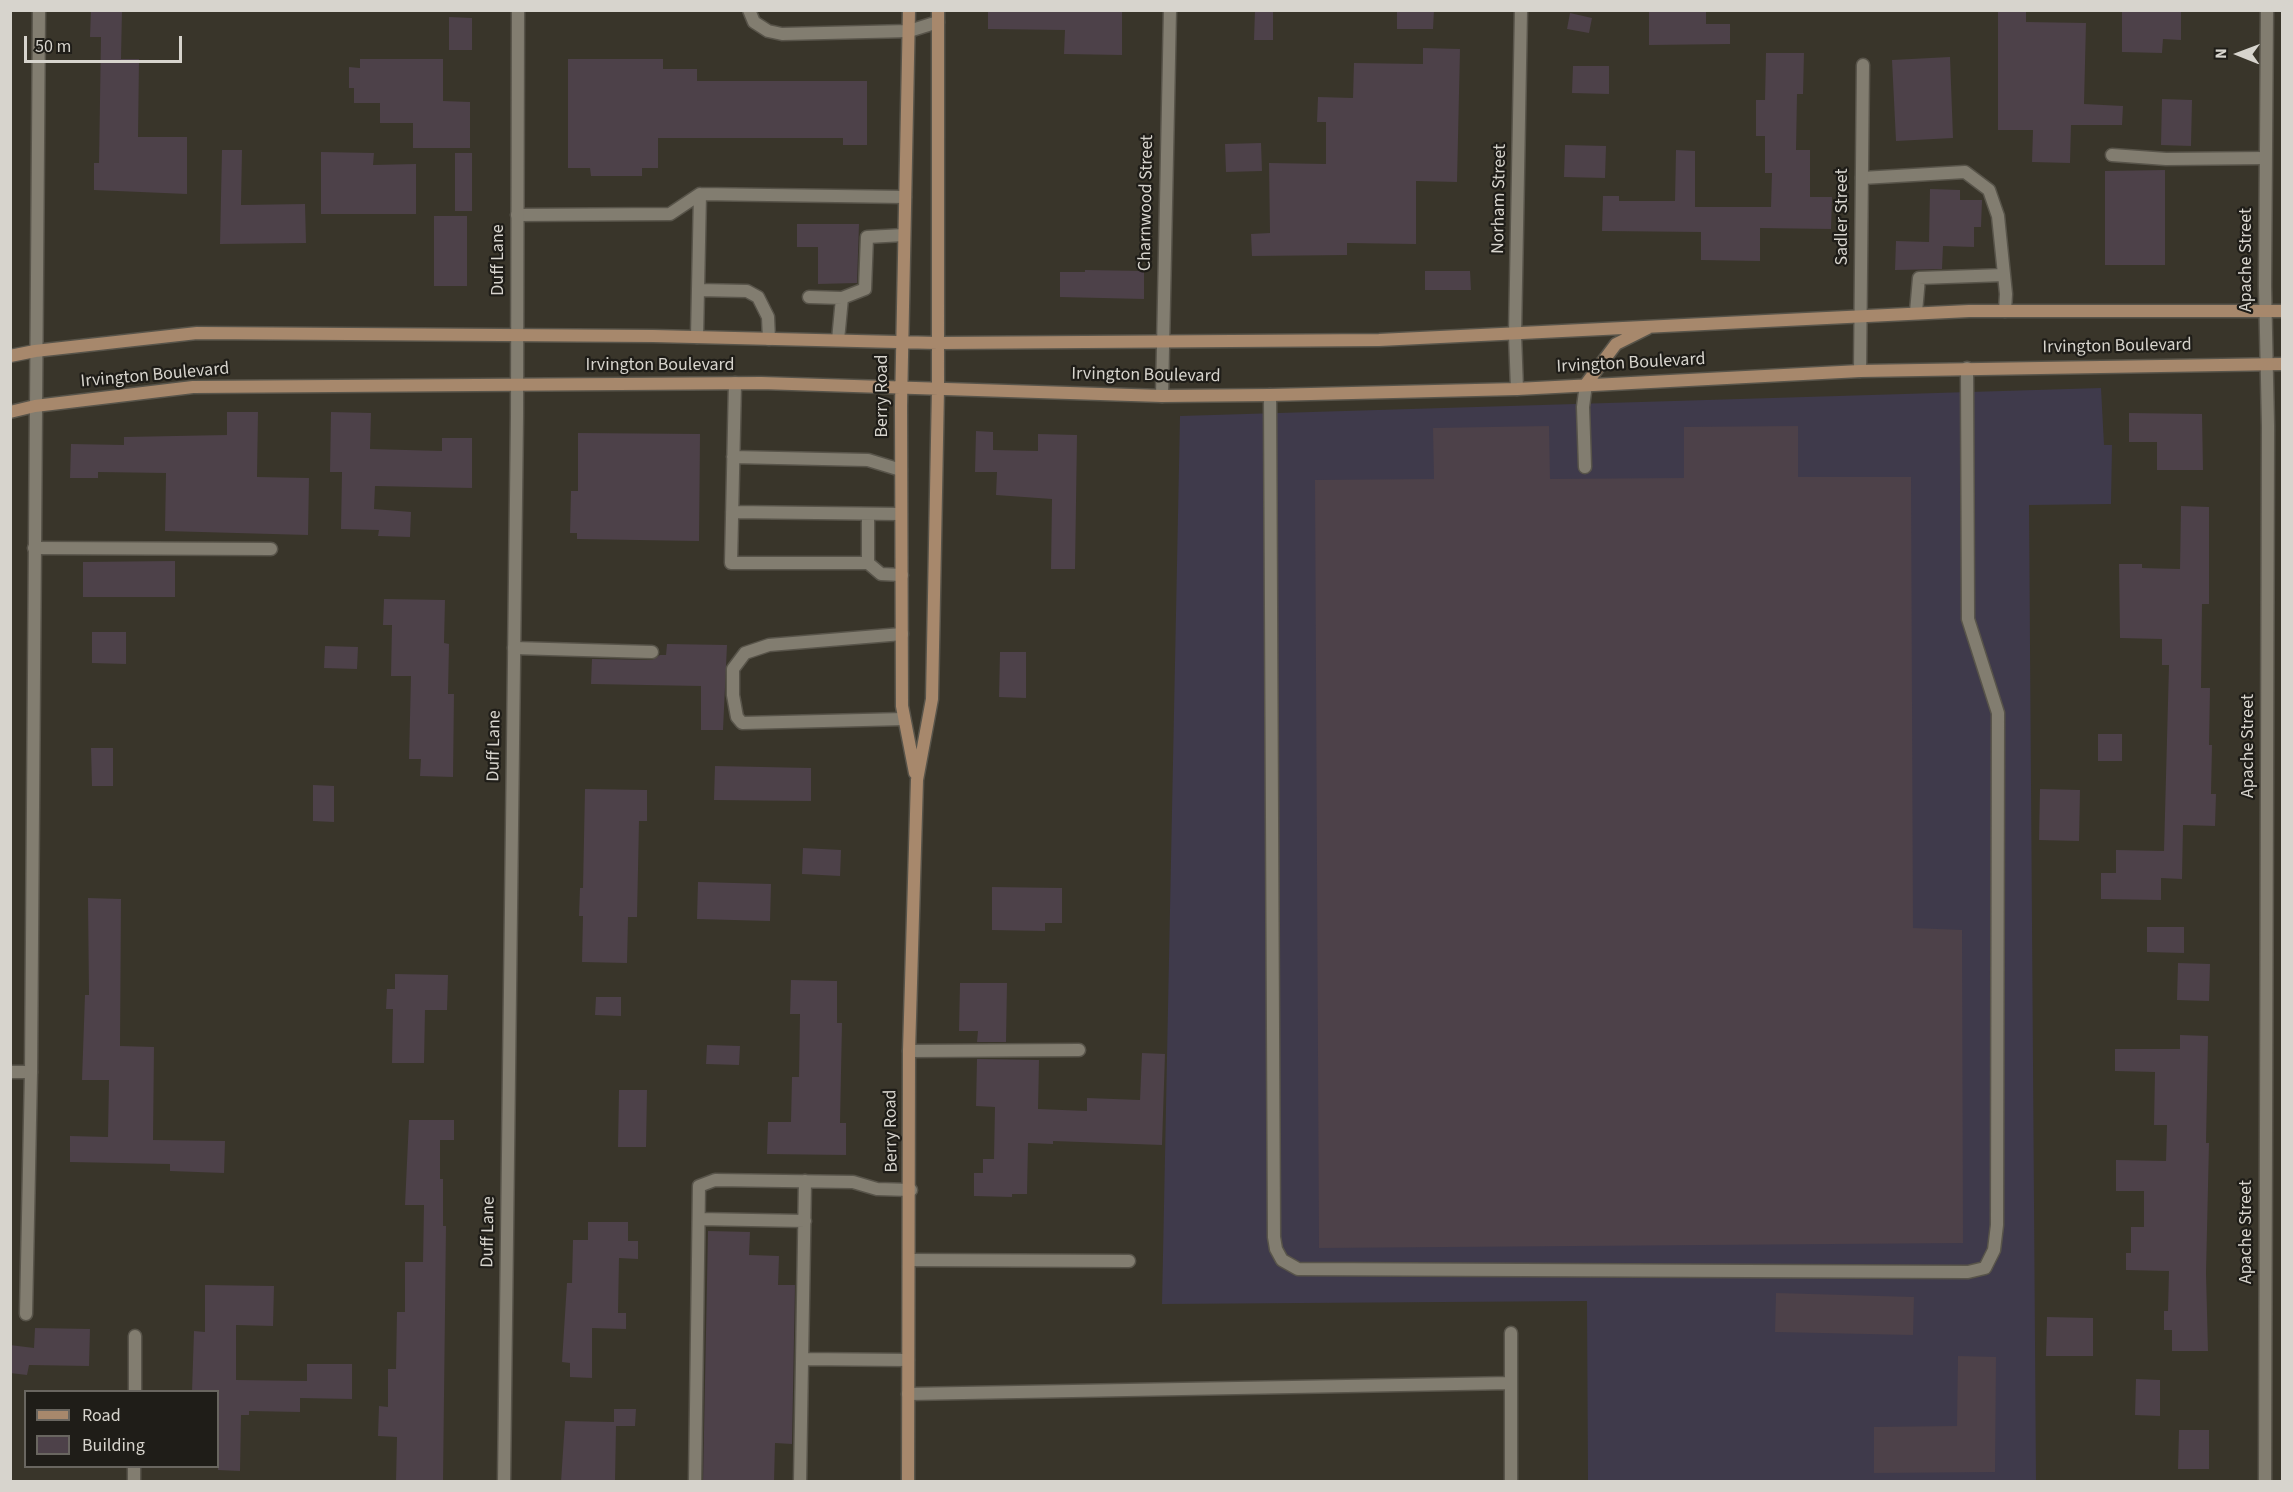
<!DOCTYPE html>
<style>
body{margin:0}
#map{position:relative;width:2293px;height:1492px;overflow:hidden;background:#39352a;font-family:"Source Sans 3",sans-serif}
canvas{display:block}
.frame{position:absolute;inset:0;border:12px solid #d7d4cd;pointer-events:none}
.legend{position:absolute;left:24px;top:1390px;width:195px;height:78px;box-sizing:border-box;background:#1f1d18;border:2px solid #696660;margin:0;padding:8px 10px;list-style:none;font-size:18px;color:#d7d4cd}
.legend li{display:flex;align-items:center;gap:12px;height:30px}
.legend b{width:30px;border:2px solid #696660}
.north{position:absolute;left:2209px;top:24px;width:60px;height:60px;-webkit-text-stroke:4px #1f1d18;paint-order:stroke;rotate:271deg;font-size:16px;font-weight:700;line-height:24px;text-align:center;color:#d7d4cd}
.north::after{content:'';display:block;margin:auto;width:21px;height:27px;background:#d7d4cd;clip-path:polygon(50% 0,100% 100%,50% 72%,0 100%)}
.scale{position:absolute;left:24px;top:36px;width:158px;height:27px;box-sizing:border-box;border:3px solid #d7d4cd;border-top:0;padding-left:8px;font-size:18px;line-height:21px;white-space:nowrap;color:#d7d4cd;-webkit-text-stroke:4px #1f1d18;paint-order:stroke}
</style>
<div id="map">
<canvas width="2293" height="1492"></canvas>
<div class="frame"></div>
<ul class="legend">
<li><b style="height:8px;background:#a7886c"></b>Road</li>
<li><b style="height:16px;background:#4d4149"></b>Building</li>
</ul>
<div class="north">N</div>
<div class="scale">50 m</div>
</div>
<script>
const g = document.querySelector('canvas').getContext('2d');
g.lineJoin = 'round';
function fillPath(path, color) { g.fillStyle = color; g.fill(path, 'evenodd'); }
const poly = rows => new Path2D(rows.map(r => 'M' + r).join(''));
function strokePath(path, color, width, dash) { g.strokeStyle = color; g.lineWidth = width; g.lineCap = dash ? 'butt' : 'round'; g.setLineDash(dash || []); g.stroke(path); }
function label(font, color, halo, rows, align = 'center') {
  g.font = font + ' "Source Sans 3",sans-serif'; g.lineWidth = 4.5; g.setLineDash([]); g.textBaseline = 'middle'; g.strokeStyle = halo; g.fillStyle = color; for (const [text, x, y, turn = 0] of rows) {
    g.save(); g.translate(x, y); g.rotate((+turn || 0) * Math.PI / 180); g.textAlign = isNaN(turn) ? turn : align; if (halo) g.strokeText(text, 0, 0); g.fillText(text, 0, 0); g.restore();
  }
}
const industrial = poly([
 [2101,388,2104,445,2112,445,2111,504,2029,505,2036,1481,1588,1481,1587,1301,1162,1304,1180,416]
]);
const building = poly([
 [91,10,122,10,121,59,139,59,138,137,187,137,187,194,94,190,94,163,99,163,101,37,90,37],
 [988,10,1122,10,1122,55,1064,54,1065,30,988,29],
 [1255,10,1273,10,1273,40,1254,40],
 [1397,10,1434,10,1433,29,1397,29],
 [1649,10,1706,10,1706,24,1730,24,1730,44,1649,45],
 [1998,10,2026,10,2026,22,2086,23,2084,104,2123,106,2122,125,2071,125,2070,163,2032,162,2033,130,1998,130],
 [2122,10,2181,10,2181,40,2163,39,2162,53,2122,52],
 [1570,13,1592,18,1589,33,1567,29],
 [449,17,472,18,472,50,449,50],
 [1423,48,1460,49,1457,182,1416,181,1416,244,1347,243,1347,255,1252,256,1251,234,1270,233,1269,163,1326,164,1326,122,1317,122,1318,97,1353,98,1354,63,1423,64],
 [1766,53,1804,53,1803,94,1797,94,1796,150,1810,150,1810,197,1832,197,1831,229,1760,228,1760,261,1701,260,1701,232,1602,231,1603,196,1619,196,1619,201,1675,201,1676,150,1695,151,1695,207,1771,207,1772,173,1765,173,1765,136,1756,136,1756,100,1765,100],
 [1950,57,1953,138,1896,141,1892,60],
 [360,59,443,59,443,101,470,102,470,148,413,148,413,123,380,123,380,103,354,103,354,88,349,88,349,67,360,68],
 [568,59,663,59,663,69,697,69,697,81,867,81,867,145,843,145,843,138,658,138,658,168,642,168,642,176,591,176,590,168,568,168],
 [1573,66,1609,66,1609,94,1572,93],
 [2162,99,2192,100,2191,146,2161,145],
 [1261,143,1262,171,1226,172,1225,144],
 [1565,145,1606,146,1605,178,1564,177],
 [222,150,242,150,241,205,305,204,306,243,220,244],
 [321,152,374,153,373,165,416,164,416,214,321,214],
 [455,153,472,153,472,211,455,211],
 [2165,170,2165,265,2105,265,2105,171],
 [1930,189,1960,190,1960,200,1982,200,1981,227,1974,227,1974,247,1943,246,1942,269,1895,270,1896,241,1929,242],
 [434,216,467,216,467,286,434,286],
 [797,224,859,224,857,283,818,284,818,247,797,247],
 [1085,270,1144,271,1144,299,1060,297,1060,272,1085,272],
 [1425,271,1470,271,1471,290,1425,290],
 [227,412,258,412,257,477,309,478,308,535,165,531,166,473,98,472,98,478,70,478,71,444,124,445,124,437,227,435],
 [331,412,371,413,370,449,442,451,442,438,472,438,472,488,375,486,374,509,411,512,410,537,378,536,379,530,341,529,342,472,330,472],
 [2129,413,2202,414,2203,470,2157,470,2157,442,2129,442],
 [1549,426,1550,479,1684,478,1684,427,1798,426,1798,477,1911,477,1913,928,1962,930,1963,1243,1319,1248,1315,480,1434,479,1433,428],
 [976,431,993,432,993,450,1038,451,1038,434,1077,435,1075,569,1051,569,1052,499,996,495,997,472,975,472],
 [578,433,700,434,699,541,577,539,577,533,570,533,571,491,578,491],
 [2181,506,2209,507,2209,604,2202,604,2201,688,2210,688,2209,745,2212,745,2211,794,2216,794,2215,826,2183,825,2182,879,2161,878,2161,900,2101,899,2101,873,2116,873,2116,850,2164,851,2169,665,2162,665,2162,639,2120,638,2119,564,2142,564,2142,568,2180,569],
 [175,561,175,597,83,597,83,562],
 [384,599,445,600,444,643,449,644,448,694,454,694,453,777,420,776,421,759,409,759,411,676,391,676,392,625,383,625],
 [92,632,126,632,126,664,92,663],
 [667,644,727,645,723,730,701,730,701,686,591,684,592,659,652,660,660,655,666,655],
 [325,646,358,647,357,669,324,668],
 [1000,652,1026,652,1026,698,999,697],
 [2098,734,2122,734,2122,761,2098,761],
 [91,748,113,748,113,786,92,786],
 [715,766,811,768,811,801,714,800],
 [313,785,334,786,334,822,313,821],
 [585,789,647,790,647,821,639,821,637,917,628,917,627,963,582,962,583,916,579,916,580,888,583,888],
 [2040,789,2080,790,2079,841,2039,840],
 [803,848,841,850,840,876,802,874],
 [698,882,771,884,770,921,697,919],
 [992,887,1062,888,1062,923,1045,923,1045,931,992,930],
 [88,898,121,899,120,1046,154,1047,153,1140,225,1141,224,1173,170,1171,170,1164,70,1162,70,1136,108,1137,109,1080,82,1080,85,995,89,995],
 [2147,927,2184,927,2184,953,2147,952],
 [2178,963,2210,964,2209,1001,2177,1000],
 [395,974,448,975,447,1010,425,1010,424,1063,392,1063,393,1009,386,1009,387,989,395,989],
 [791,980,837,981,837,1023,842,1023,840,1123,846,1123,846,1155,767,1154,768,1122,791,1122,792,1077,799,1077,800,1014,790,1014],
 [960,983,1007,983,1006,1042,977,1042,978,1031,959,1031],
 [596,997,621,997,621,1016,595,1015],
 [2180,1035,2208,1036,2206,1143,2209,1143,2206,1273,2208,1351,2172,1351,2172,1330,2164,1330,2164,1311,2168,1311,2169,1271,2126,1270,2126,1253,2131,1253,2131,1227,2144,1227,2144,1191,2116,1191,2116,1160,2166,1161,2167,1125,2154,1125,2155,1072,2115,1071,2115,1049,2180,1049],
 [707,1045,740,1046,739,1065,706,1064],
 [1142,1053,1165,1054,1162,1145,1053,1141,1053,1144,1028,1143,1027,1194,1012,1194,1012,1197,974,1196,974,1173,983,1173,983,1159,994,1159,995,1107,976,1106,977,1059,1039,1060,1038,1109,1087,1111,1087,1098,1140,1100],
 [619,1090,647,1090,646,1147,618,1147],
 [409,1120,454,1120,454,1140,440,1140,440,1179,443,1179,443,1226,446,1226,443,1482,396,1482,397,1437,378,1436,379,1406,388,1407,388,1369,396,1369,397,1312,405,1312,405,1262,423,1262,424,1205,405,1205],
 [588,1222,628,1222,628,1241,638,1241,638,1259,619,1258,618,1313,626,1313,626,1329,592,1328,592,1378,570,1377,570,1363,562,1362,567,1283,572,1283,573,1240,588,1240],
 [708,1231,750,1232,749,1255,779,1256,778,1285,795,1285,792,1444,775,1443,774,1482,703,1482],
 [205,1285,274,1286,273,1326,236,1325,236,1380,307,1381,307,1364,352,1364,352,1399,300,1398,300,1412,249,1411,249,1415,241,1415,240,1471,218,1470,218,1392,192,1392,194,1331,205,1332],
 [1776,1293,1914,1297,1913,1335,1775,1332],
 [2047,1317,2093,1318,2093,1356,2046,1356],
 [35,1328,90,1329,89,1366,29,1365,27,1375,10,1373,10,1345,34,1348],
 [1958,1356,1996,1357,1995,1472,1874,1473,1874,1427,1957,1426],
 [2136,1379,2160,1380,2160,1416,2135,1415],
 [614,1409,636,1409,635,1426,616,1426,615,1482,561,1482,565,1421,614,1422],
 [2179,1430,2209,1430,2209,1469,2178,1469]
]);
const lane = poly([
 [749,10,754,22,768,31,782,34,909,31,938,22],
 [2112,155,2166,159,2265,158],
 [1862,178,1965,172,1989,190,1998,216,2006,294,2005,311],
 [517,215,670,214,700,194,905,197],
 [698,290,747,291,758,297,768,317,769,339],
 [809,297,842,298],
 [1916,312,1919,278,2004,275],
 [697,337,700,194],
 [838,340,842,298,865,289,867,237,904,235],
 [735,383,731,563,868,563],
 [1270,395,1274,1237,1276,1249,1282,1260,1298,1269,1968,1272,1985,1268,1994,1250,1997,1225,1998,713,1968,619,1967,368],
 [733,457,868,460,901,470],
 [1585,467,1583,407,1586,384],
 [732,512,901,514],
 [868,514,868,563,881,574,902,575],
 [34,548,271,549],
 [902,634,769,645,745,653,733,669,733,695,737,717,742,723,904,719],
 [514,648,652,652],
 [909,1051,1079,1050],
 [10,1072,31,1072],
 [699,1219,805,1221],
 [909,1260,1129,1261],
 [802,1359,908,1360],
 [695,1482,699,1186,715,1180,853,1182,877,1189,911,1190],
 [800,1482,805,1181]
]);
const street = poly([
 [1860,371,1863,65],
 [1517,389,1515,335,1521,10],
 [1162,396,1170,10],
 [26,1314,31,1072,39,10],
 [135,1392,135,1336],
 [908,1394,1511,1383],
 [134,1482,134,1466],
 [504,1482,517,416,518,10],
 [1511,1482,1511,1333],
 [2265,1482,2268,426,2265,286,2267,10]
]);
const secondary = poly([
 [909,10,901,406,902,706,915,773],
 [10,356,35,351,197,333,653,336,938,343,1379,340,1969,311,2282,311],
 [1586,384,1616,344,1648,328],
 [10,412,35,406,193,387,761,383,1162,396,1270,395,1517,389,1860,371,2282,364],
 [908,1482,909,1051,917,780,932,699,938,389,938,10]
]);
const streetNames = [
 ["Norham Street",1500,199,-89],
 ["Charnwood Street",1147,203,-89],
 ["Sadler Street",1843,217,-90],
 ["Duff Lane",499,260,-90],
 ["Apache Street",2247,260,-90],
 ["Irvington Boulevard",2117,347,-1],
 ["Irvington Boulevard",1631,364,-3],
 ["Irvington Boulevard",660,366],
 ["Irvington Boulevard",155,376,-5],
 ["Irvington Boulevard",1146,376,1],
 ["Berry Road",883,396,-90],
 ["Duff Lane",495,746,-89],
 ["Apache Street",2249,746,-90],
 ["Berry Road",892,1131,-91],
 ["Duff Lane",489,1232,-89],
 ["Apache Street",2247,1232,-90]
];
fillPath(industrial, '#3f3a4b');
fillPath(building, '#4d4149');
strokePath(lane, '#58544a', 15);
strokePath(street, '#58544a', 15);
strokePath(secondary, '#58544a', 15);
strokePath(lane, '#827d70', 12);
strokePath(street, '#827d70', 12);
strokePath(secondary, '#a7886c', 12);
label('18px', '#d7d4cd', '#1f1d18', streetNames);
</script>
